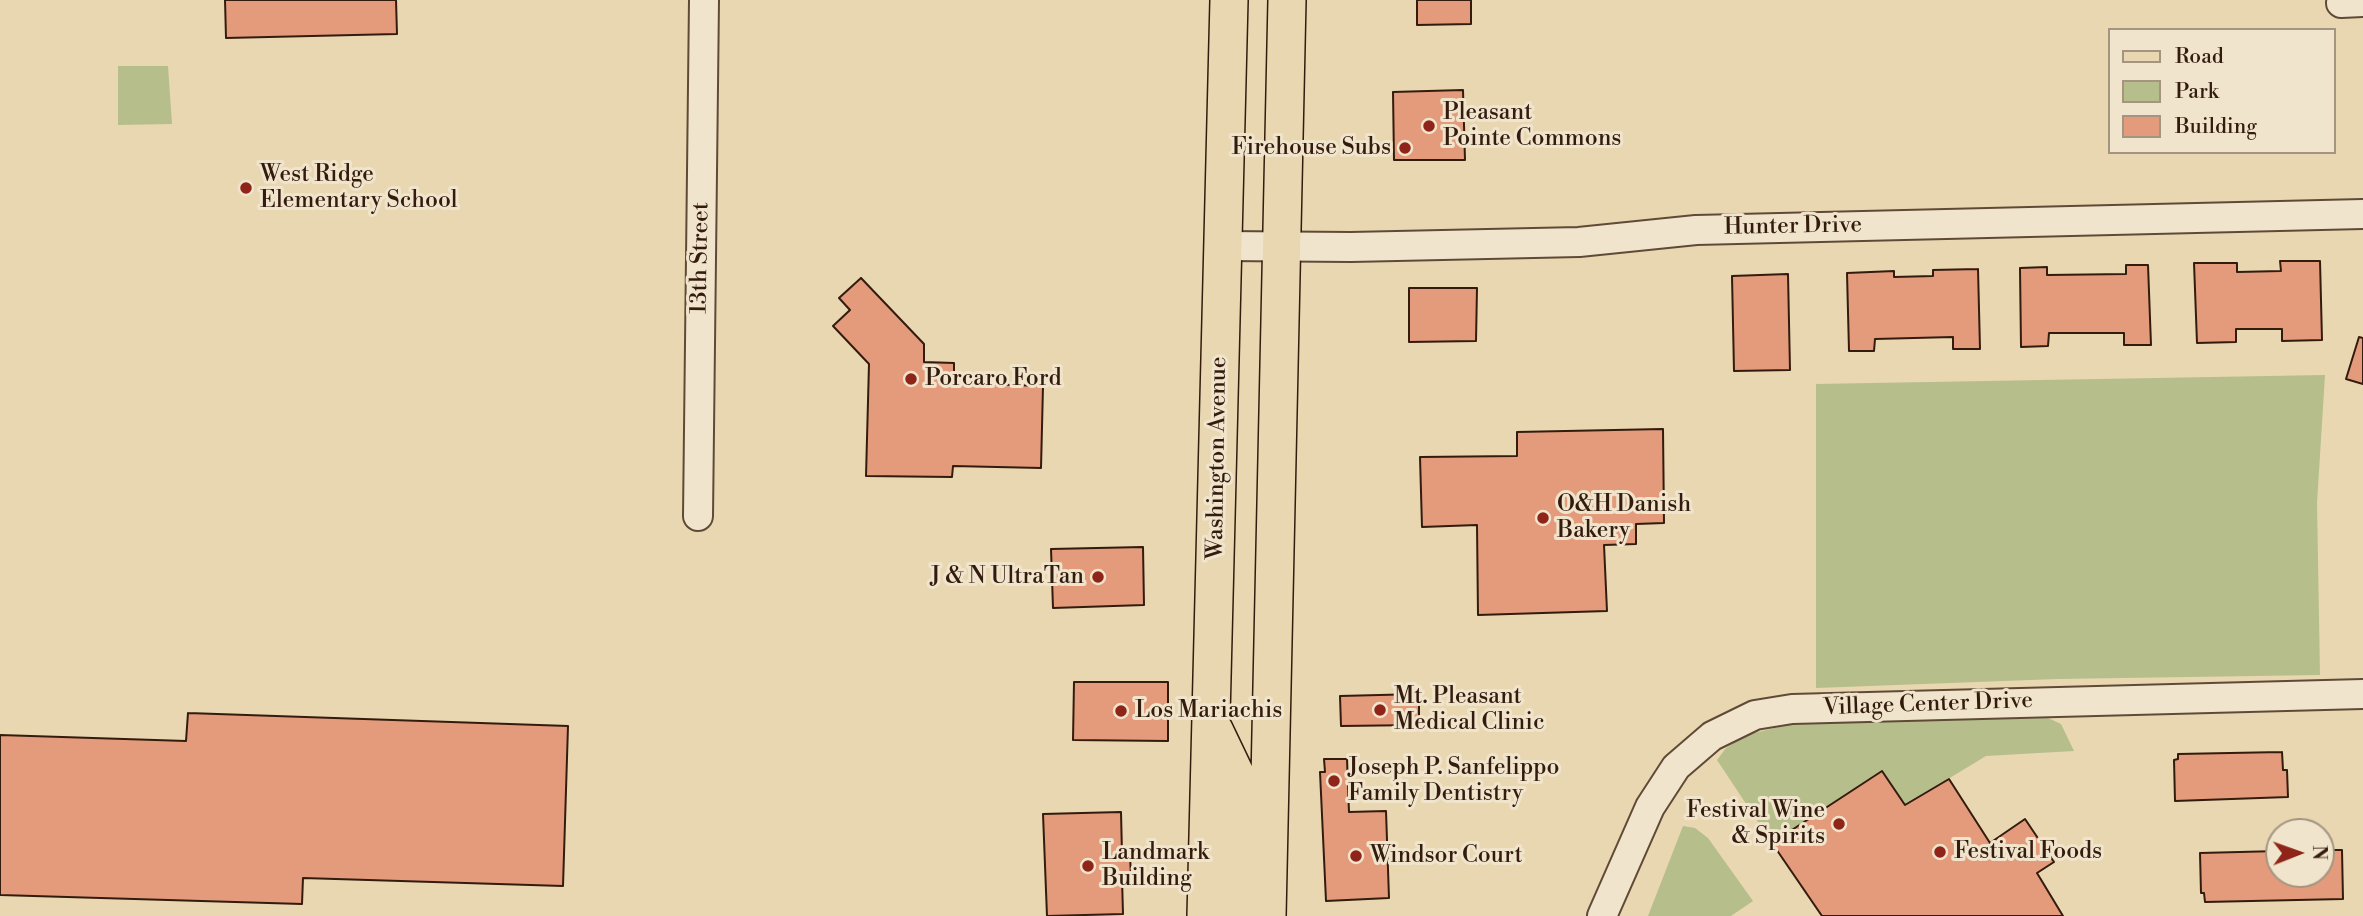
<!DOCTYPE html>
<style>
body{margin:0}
#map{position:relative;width:2363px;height:916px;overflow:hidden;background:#e8d7b1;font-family:"Libre Bodoni",serif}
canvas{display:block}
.legend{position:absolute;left:2108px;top:28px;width:228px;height:126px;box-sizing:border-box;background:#f0e5cc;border:2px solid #a49480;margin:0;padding:9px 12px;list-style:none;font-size:21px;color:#331b0e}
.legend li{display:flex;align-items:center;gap:14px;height:35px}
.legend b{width:35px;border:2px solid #a49480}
.north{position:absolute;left:2265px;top:818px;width:70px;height:70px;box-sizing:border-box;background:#f0e5cc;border:2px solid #a49480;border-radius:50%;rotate:89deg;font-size:19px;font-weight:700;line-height:28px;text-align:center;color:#331b0e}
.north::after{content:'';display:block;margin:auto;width:24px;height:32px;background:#8f2418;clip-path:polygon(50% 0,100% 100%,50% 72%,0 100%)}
</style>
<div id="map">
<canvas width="2363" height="916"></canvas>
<ul class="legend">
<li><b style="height:9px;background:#e8d7b1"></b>Road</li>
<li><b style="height:19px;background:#b6be8c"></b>Park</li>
<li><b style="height:19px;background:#e39b7c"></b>Building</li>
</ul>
<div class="north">N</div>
</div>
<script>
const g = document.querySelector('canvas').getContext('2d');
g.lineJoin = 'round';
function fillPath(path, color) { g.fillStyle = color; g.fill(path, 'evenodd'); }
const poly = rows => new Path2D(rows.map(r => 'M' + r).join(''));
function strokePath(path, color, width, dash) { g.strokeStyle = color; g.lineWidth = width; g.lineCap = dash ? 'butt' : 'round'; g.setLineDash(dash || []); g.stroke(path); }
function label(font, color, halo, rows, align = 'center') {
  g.font = font + ' "Libre Bodoni",serif'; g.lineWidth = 6; g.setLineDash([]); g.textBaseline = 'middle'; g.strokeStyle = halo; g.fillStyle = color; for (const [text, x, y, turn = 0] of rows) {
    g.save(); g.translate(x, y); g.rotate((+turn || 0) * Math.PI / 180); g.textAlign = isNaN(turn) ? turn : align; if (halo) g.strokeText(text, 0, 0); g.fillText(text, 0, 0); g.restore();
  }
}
const green = poly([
 [118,66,168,66,172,124,118,125],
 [2325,375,2317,503,2320,675,2057,679,1816,688,1816,384],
 [2048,718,2061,724,2074,751,1986,756,1905,805,1881,771,1772,843,1717,760,1726,748,1746,735,1795,723],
 [1683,826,1695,828,1708,838,1753,901,1731,916,1648,916]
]);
const building = poly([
 [225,0,396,0,397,34,226,38,225,0],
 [1417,0,1471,0,1471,24,1417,25,1417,0],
 [1463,90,1465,160,1394,160,1393,92,1463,90],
 [2280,261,2320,261,2322,340,2282,341,2282,329,2236,329,2236,342,2197,343,2194,263,2237,263,2237,272,2281,271,2280,261],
 [2126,265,2148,265,2151,345,2124,345,2124,333,2049,333,2048,346,2021,347,2020,268,2047,267,2047,275,2126,274,2126,265],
 [1978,269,1980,349,1953,349,1953,337,1875,339,1874,351,1849,351,1847,273,1894,271,1894,277,1933,276,1933,270,1978,269],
 [1788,274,1790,370,1734,371,1732,276,1788,274],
 [861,278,924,344,924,362,954,363,954,383,1043,386,1041,468,953,466,952,477,866,476,869,364,833,326,850,310,839,298,861,278],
 [1409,288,1477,288,1476,341,1409,342,1409,288],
 [2359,337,2363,338,2363,384,2346,379,2359,337],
 [1663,429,1664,523,1636,524,1636,544,1604,545,1607,611,1478,615,1477,525,1422,527,1420,457,1517,456,1517,432,1663,429],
 [1143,547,1144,605,1053,608,1051,549,1143,547],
 [1074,682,1168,682,1168,741,1073,740,1074,682],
 [1419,694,1419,725,1341,726,1340,696,1419,694],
 [188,713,568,726,563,886,303,878,302,904,0,895,0,735,186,741,188,713],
 [2282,752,2283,770,2287,770,2288,797,2175,801,2174,760,2178,759,2178,754,2282,752],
 [1324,759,1347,759,1349,812,1386,811,1389,898,1326,901,1320,772,1325,772,1324,759],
 [1882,771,1905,805,1949,779,1990,843,2025,819,2054,862,2037,873,2063,916,1822,916,1772,843,1882,771],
 [1121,812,1122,854,1130,854,1131,878,1122,878,1123,914,1047,916,1043,814,1121,812],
 [2321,850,2342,850,2343,899,2205,902,2204,893,2201,893,2200,853,2279,851,2279,874,2321,874,2321,850]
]);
const minor = poly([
 [2341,3,2363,2],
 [1224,246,1351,247,1579,242,1696,230,2363,214],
 [698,516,704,0],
 [1602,916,1650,807,1676,767,1712,736,1755,715,1792,709,2363,694]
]);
const major = poly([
 [1214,730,1236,776,1234,916],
 [1206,916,1229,0],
 [1267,916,1287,0]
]);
const markers = [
 [1429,126,7,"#8f2418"],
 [1405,148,7,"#8f2418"],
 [246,188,7,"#8f2418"],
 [911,379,7,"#8f2418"],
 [1543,518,7,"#8f2418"],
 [1098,577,7,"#8f2418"],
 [1380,710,7,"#8f2418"],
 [1121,711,7,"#8f2418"],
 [1334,781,7,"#8f2418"],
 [1839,824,7,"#8f2418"],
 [1940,852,7,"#8f2418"],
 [1356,856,7,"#8f2418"],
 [1088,866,7,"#8f2418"]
];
const poiNames = [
 ["Pleasant",1443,113],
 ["Pointe Commons",1443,139],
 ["Firehouse Subs",1391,148,"right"],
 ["West Ridge",260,175],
 ["Elementary School",260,201],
 ["Porcaro Ford",925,379],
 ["O&H Danish",1557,505],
 ["Bakery",1557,531],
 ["J & N UltraTan",1084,577,"right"],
 ["Mt. Pleasant",1394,697],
 ["Medical Clinic",1394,723],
 ["Los Mariachis",1135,711],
 ["Joseph P. Sanfelippo",1348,768],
 ["Family Dentistry",1348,794],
 ["Festival Wine",1825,811,"right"],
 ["& Spirits",1825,837,"right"],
 ["Festival Foods",1954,852],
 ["Landmark",1102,853],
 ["Building",1102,879],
 ["Windsor Court",1370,856]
];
const streetNames = [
 ["Hunter Drive",1793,227,-1],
 ["13th Street",701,258,-89],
 ["Washington Avenue",1218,458,-89],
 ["Village Center Drive",1928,705,-2]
];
fillPath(green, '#b6be8c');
fillPath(building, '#e39b7c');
strokePath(building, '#331b0e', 2);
strokePath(minor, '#604a37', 32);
strokePath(major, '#331b0e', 40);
strokePath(minor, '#f0e5cc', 28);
strokePath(major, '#e8d7b1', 37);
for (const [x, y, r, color] of markers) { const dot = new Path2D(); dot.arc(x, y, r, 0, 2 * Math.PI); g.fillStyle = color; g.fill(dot); strokePath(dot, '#f0e5cc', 2.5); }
label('23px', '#331b0e', '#f0e5cc', poiNames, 'left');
label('23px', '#331b0e', '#f0e5cc', streetNames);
</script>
